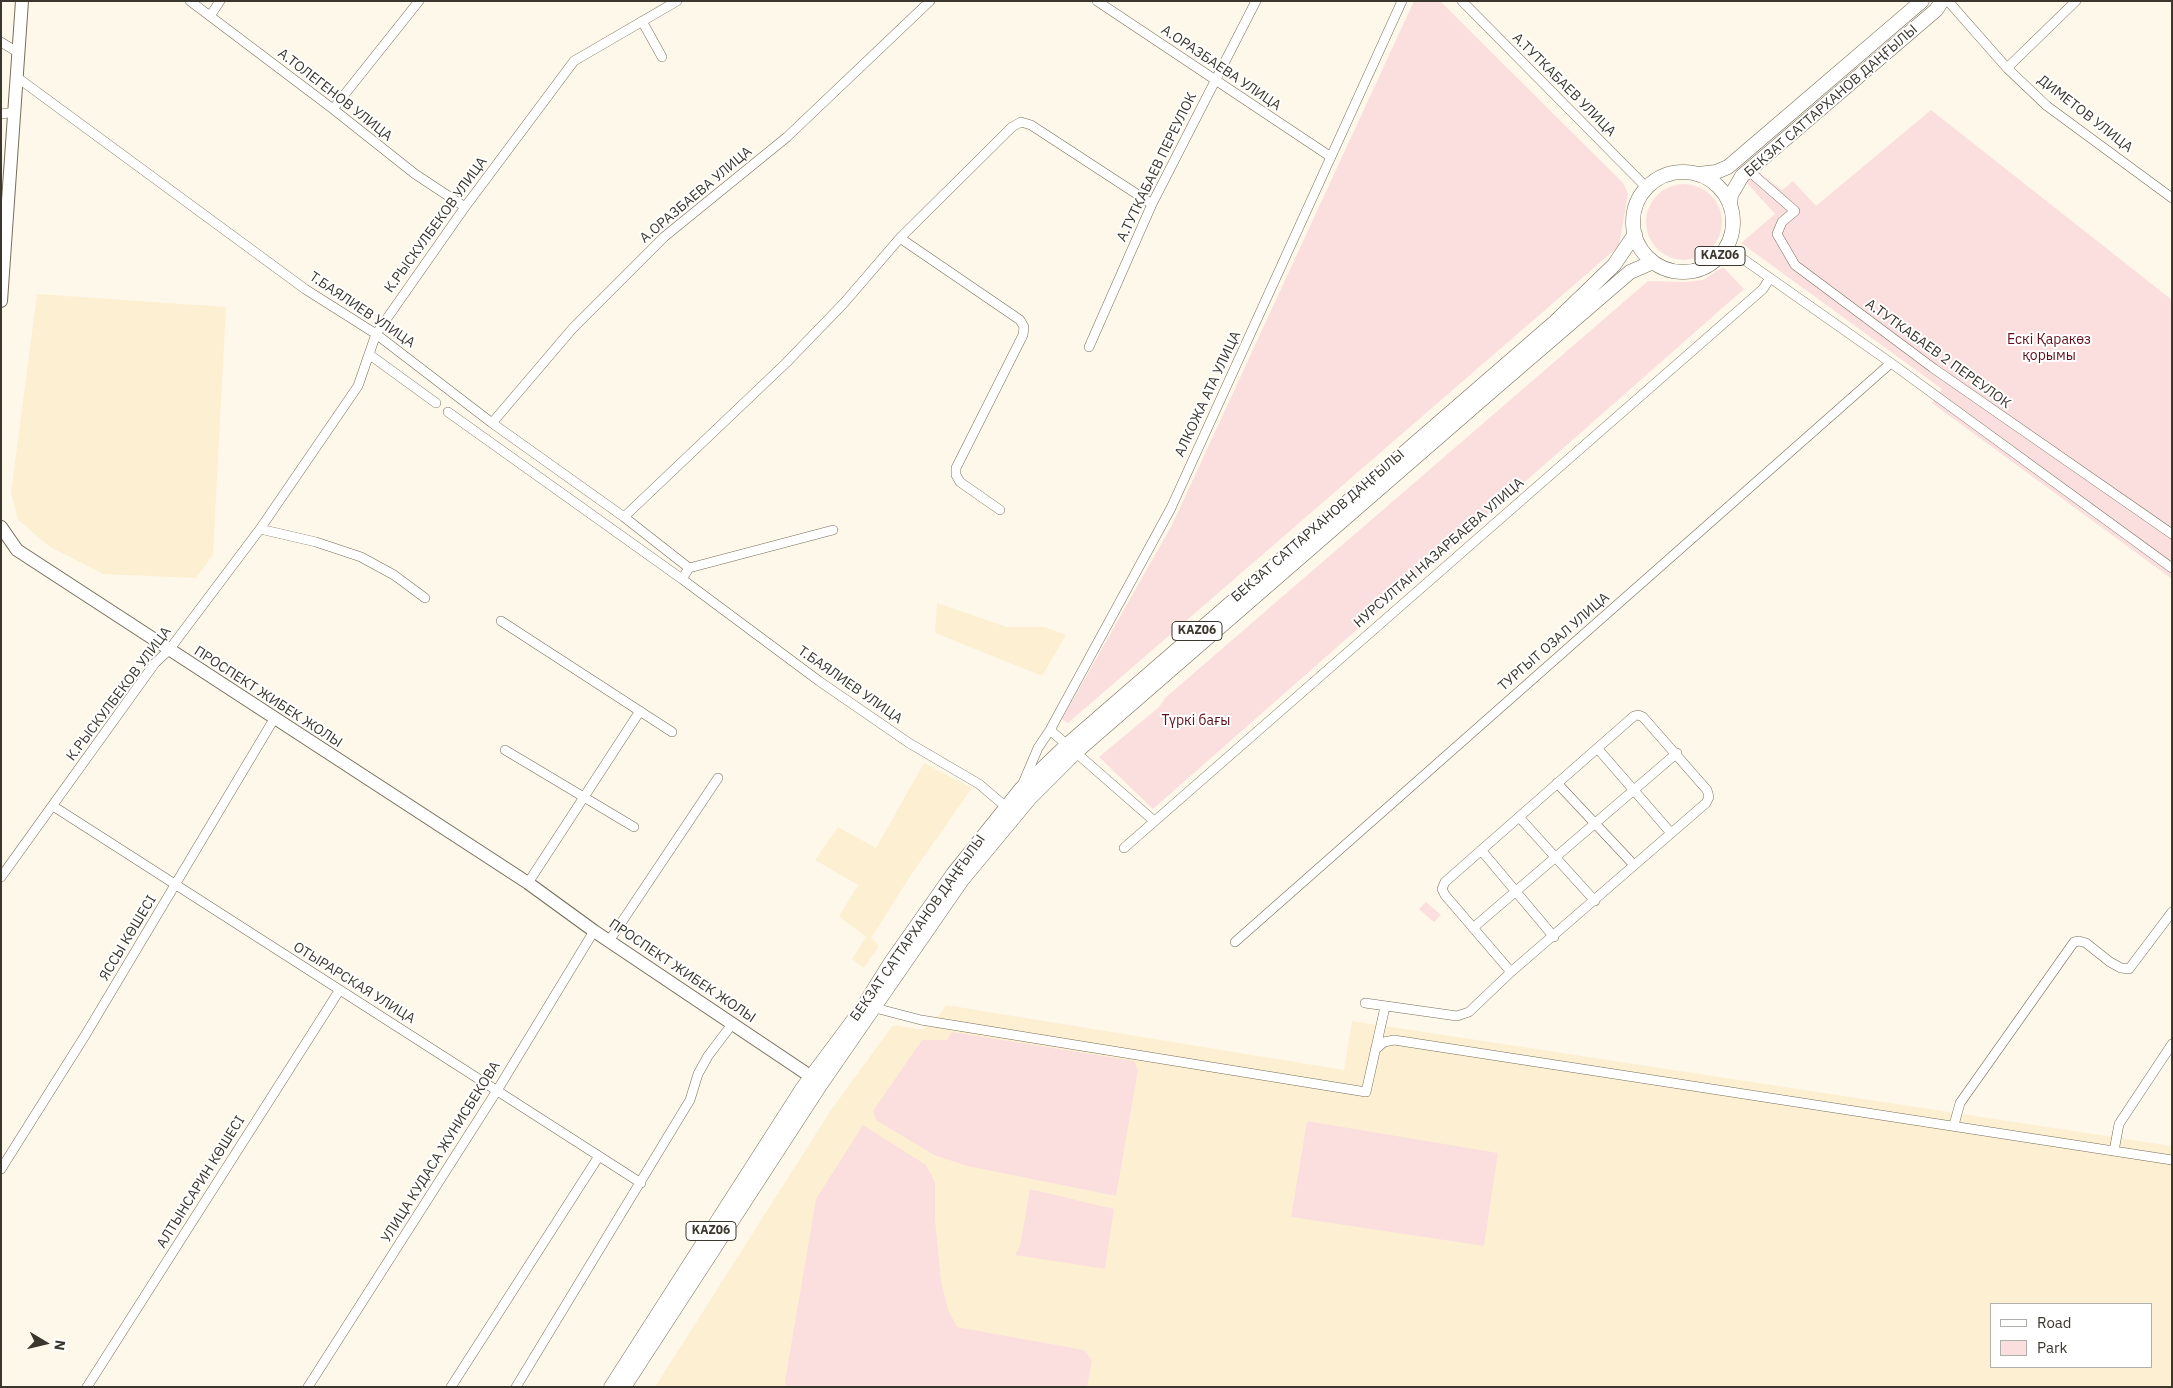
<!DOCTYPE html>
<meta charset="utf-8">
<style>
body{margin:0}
#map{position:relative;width:2173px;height:1388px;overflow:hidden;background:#fef8ea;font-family:"IBM Plex Sans",sans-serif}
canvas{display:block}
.frame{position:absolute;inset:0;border:2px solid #3b372e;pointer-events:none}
.legend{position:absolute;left:1990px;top:1303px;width:162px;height:65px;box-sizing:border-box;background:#fff;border:1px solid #b1afab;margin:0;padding:6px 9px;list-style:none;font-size:15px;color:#3b372e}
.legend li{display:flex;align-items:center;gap:10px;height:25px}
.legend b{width:25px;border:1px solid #b1afab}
.north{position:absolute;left:20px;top:1318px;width:50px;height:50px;-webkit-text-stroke:4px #fff;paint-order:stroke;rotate:99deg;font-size:14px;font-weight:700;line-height:20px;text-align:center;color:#3b372e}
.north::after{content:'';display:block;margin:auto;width:18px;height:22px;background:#3b372e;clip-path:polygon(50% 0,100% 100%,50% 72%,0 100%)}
</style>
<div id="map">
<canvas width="2173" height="1388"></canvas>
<div class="frame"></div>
<ul class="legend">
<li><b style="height:6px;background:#fff"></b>Road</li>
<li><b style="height:14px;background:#fbdfde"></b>Park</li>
</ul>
<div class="north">N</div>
</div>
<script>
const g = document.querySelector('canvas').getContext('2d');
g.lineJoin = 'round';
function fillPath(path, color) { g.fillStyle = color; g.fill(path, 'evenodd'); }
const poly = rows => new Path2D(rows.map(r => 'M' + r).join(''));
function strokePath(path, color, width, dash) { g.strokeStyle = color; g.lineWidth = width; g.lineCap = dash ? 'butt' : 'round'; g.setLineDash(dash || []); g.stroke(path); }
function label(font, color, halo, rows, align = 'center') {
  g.font = font + ' "IBM Plex Sans",sans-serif'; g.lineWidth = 4; g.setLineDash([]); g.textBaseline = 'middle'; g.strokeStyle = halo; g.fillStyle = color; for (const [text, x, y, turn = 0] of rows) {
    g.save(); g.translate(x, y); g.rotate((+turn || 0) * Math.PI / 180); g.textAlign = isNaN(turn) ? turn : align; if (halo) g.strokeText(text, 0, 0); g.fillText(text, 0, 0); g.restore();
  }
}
const built = poly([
 [37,294,226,307,213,555,196,578,103,574,50,547,18,520,11,493],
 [937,603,1007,627,1045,627,1066,635,1042,676,935,633],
 [924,763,972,788,913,872,871,938,879,946,864,968,852,959,866,937,839,916,858,885,815,860,838,827,876,848],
 [946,1005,1344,1070,1352,1021,2172,1146,2172,1387,655,1387,831,1110,893,1025,923,1030,926,1026,931,1027],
 [1992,1304,2152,1304,2152,1367,1992,1367]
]);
const green = poly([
 [1414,1,1440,1,1623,183,1628,194,1619,246,1068,723,1062,719,1172,525],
 [1931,110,2172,300,2172,579,1932,403,1942,389,1741,243,1775,214,1746,182,1757,171,1782,190,1793,181,1816,206],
 '1646 222a38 38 0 1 1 76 0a38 38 0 1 1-76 0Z',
 [1723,267,1744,289,1153,809,1099,757,1159,707,1165,698,1648,281,1684,282,1703,280],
 [1426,902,1441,915,1434,922,1419,909],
 [952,1032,1134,1061,1138,1070,1116,1196,967,1166,934,1155,876,1120,873,1111,922,1040,947,1040],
 [1307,1121,1498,1153,1484,1246,1291,1217],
 [863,1125,926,1165,935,1182,935,1219,941,1281,948,1310,957,1327,1084,1350,1092,1360,1087,1387,786,1387,785,1381,816,1199],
 [1030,1189,1114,1209,1105,1269,1015,1255,1020,1246]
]);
const minor = poly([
 [190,1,333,109,415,174,465,207],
 [1097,1,1331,157],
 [1462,1,1647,188],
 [1948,1,2007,68,2047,106,2172,198],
 [210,16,220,1],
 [642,21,662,57],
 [1,42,19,53],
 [2007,68,2076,1],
 [18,78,305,289,376,334,492,423,624,517,689,568,682,579,819,681,909,743,979,784,1006,807],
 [333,109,419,1],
 [1,114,15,112],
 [1749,171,1795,211,1782,222,1777,234,1795,265,1933,368,2172,534],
 [900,238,1020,320,1024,327,1023,335,956,468,956,475,960,482,1000,510],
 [1726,247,1891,363,2172,568],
 [1089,347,1152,204,1256,1],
 [370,355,436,403],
 [448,412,682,579],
 [492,423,573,328,664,237,787,137,930,1],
 [624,517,786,363,844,303,900,238,1012,127,1021,122,1031,125,1152,204],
 [260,529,316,542,361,557,394,575,425,598],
 [689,568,833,530],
 [501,621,672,732],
 [1050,730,1153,820],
 [1598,749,1671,833],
 [505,750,634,827],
 [1023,783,1038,748,1050,730,1171,508,1402,1],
 [1557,783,1634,865],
 [53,806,641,1183],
 [1519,817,1595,901],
 [1124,848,1763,289,1770,278],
 [1481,850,1554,937],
 [1,877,155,663,169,650,260,529,358,386,376,334,465,207,574,61,677,1],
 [528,883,640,711],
 [1473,928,1677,753],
 [609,941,718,778],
 [1235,942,1891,363],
 [1365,1003,1457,1016,1469,1012,1511,972,1706,803,1709,797,1707,790,1643,717,1638,715,1634,716,1445,882,1442,889,1445,895,1511,972],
 [875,1008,921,1020,1366,1092,1385,1007],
 [1375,1050,1384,1042,1394,1040,2172,1160],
 [1954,1125,1960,1103,2074,942,2079,941,2086,943,2110,962,2121,968,2129,969,2172,912],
 [2114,1151,2119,1124,2172,1044],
 [1,1169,86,1034,274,719],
 [87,1387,339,991],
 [308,1387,498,1089,594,931],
 [451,1387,599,1156],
 [516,1387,690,1100,698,1074,708,1056,733,1023]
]);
const secondary = poly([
 [1,301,22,1],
 [1,527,17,550,528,883,594,931,819,1082]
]);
const primary = poly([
 '1633 222a50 50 0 1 1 100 0a50 50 0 1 1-100 0Z',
 [1698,174,1716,172,1728,167,1922,1],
 [1730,205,1731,195,1742,176,1936,10,1942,1],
 [611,1387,802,1089,861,1010,891,962,953,874,1021,789,1067,745,1555,322,1614,265,1635,234],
 [624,1387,821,1084,962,880,1030,798,1076,752,1494,389,1630,272,1653,262]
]);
const shields = [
 [1720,256,50],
 [1197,631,50],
 [711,1231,50]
];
const shieldNames = [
 ["KАZ06",1720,256],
 ["KАZ06",1197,631],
 ["KАZ06",711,1231]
];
const streetNames = [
 ["А.ОРАЗБАЕВА УЛИЦА",1221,68,34],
 ["А.ТУТКАБАЕВ УЛИЦА",1564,85,45],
 ["А.ТОЛЕГЕНОВ УЛИЦА",335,95,38],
 ["БЕКЗАТ САТТАРХАНОВ ДАҢҒЫЛЫ",1831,101,-41],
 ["ДИМЕТОВ УЛИЦА",2085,114,38],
 ["А.ТУТКАБАЕВ ПЕРЕУЛОК",1157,167,-64],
 ["А.ОРАЗБАЕВА УЛИЦА",696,195,-40],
 ["К.РЫСКУЛБЕКОВ УЛИЦА",436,225,-54],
 ["Т.БАЯЛИЕВ УЛИЦА",362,310,34],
 ["А.ТУТКАБАЕВ 2 ПЕРЕУЛОК",1938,354,36],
 ["АЛКОЖА АТА УЛИЦА",1208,394,-65],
 ["БЕКЗАТ САТТАРХАНОВ ДАҢҒЫЛЫ",1318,526,-41],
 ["НУРСУЛТАН НАЗАРБАЕВА УЛИЦА",1439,553,-41],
 ["ТУРГЫТ ОЗАЛ УЛИЦА",1554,642,-41],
 ["Т.БАЯЛИЕВ УЛИЦА",850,685,35],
 ["К.РЫСКУЛБЕКОВ УЛИЦА",119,694,-53],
 ["ПРОСПЕКТ ЖИБЕК ЖОЛЫ",268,697,33],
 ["БЕКЗАТ САТТАРХАНОВ ДАҢҒЫЛЫ",918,928,-55],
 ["ЯССЫ КӨШЕСІ",128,938,-59],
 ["ПРОСПЕКТ ЖИБЕК ЖОЛЫ",682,971,34],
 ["ОТЫРАРСКАЯ УЛИЦА",354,983,32],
 ["УЛИЦА КУДАСА ЖУНИСБЕКОВА",441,1152,-58],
 ["АЛТЫНСАРИН КӨШЕСІ",201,1182,-58]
];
const parkNames = [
 ["Ескі Қаракөз",2049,340],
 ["қорымы",2049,356],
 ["Түркі бағы",1196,721]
];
fillPath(built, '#fdf0d2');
fillPath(green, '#fbdfde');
strokePath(minor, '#776e5a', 10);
strokePath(secondary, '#776e5a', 14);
strokePath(primary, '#776e5a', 15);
strokePath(minor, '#fff', 9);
strokePath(secondary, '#fff', 12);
strokePath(primary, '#fff', 14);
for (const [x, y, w] of shields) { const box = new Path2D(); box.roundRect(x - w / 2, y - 9.5, w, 19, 4); g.fillStyle = '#fff'; g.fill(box); strokePath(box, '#3b372e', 1); }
label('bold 12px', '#3b372e', null, shieldNames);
label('14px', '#3b372e', '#fff', streetNames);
label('14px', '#610e1a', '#fff', parkNames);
</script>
